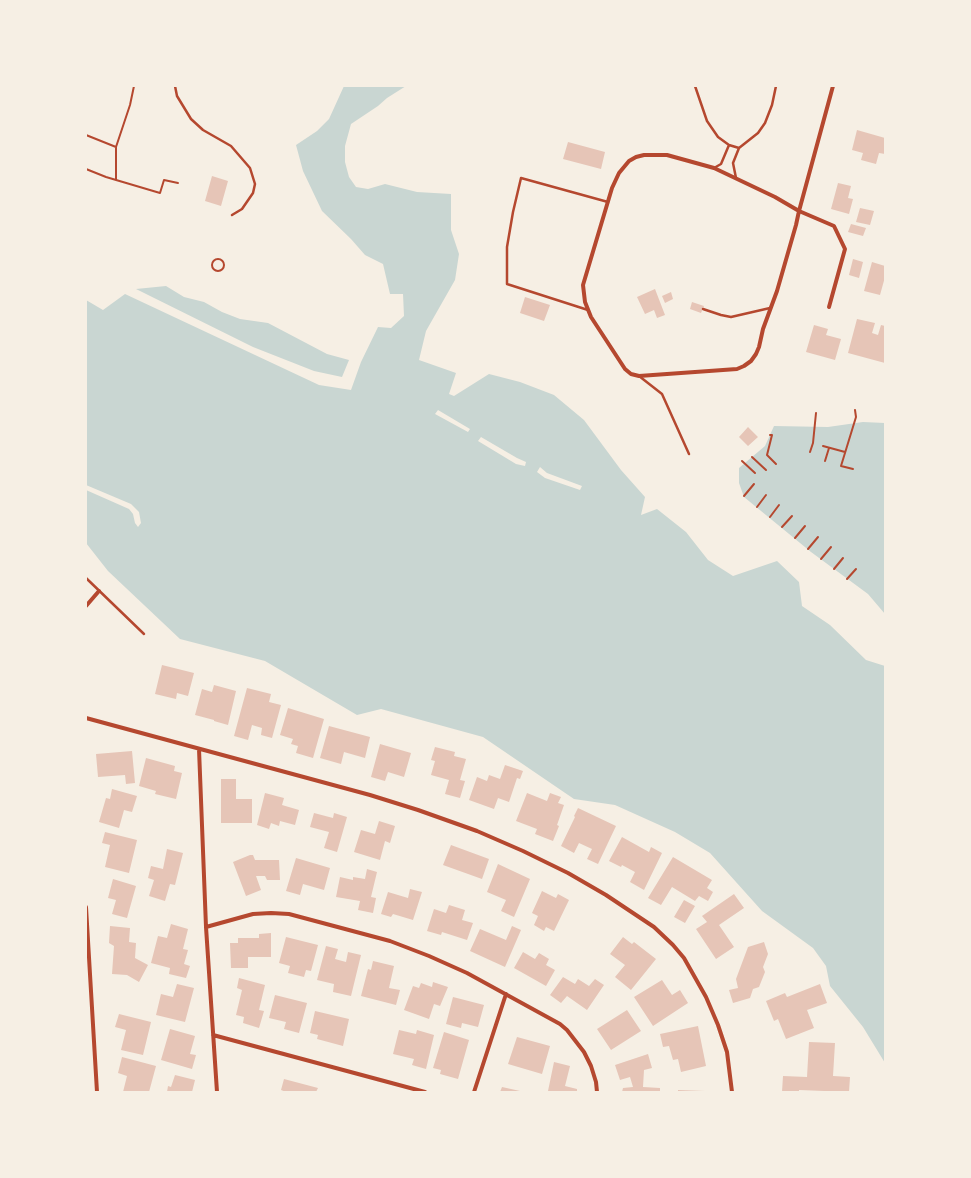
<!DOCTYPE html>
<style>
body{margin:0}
#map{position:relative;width:971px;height:1178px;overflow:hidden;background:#f6efe4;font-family:"Fira Sans",sans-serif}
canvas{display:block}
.frame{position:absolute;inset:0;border:87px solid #f6efe4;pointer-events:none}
</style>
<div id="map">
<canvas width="971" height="1178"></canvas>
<div class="frame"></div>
</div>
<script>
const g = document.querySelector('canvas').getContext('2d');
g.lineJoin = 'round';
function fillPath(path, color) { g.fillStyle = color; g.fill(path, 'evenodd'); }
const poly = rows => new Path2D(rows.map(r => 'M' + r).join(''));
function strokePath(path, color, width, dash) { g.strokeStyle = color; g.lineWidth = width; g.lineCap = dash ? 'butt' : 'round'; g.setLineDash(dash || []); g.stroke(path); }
const water = poly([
 [344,86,406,86,387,98,378,106,351,124,345,146,345,162,349,177,356,187,368,189,385,184,417,192,451,194,451,230,459,254,455,280,426,331,419,360,456,373,449,394,454,396,489,374,520,382,554,395,584,420,621,470,645,497,641,515,657,509,686,532,708,560,733,576,777,561,799,582,802,606,830,625,866,660,885,666,885,1063,863,1027,830,986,826,966,813,948,762,911,710,853,675,832,615,805,574,799,483,737,381,709,357,715,265,661,180,639,108,571,86,543,86,300,103,310,125,294,319,385,351,390,361,362,378,327,391,328,404,316,403,294,390,294,383,264,365,255,351,239,322,211,303,171,296,145,317,131,329,119],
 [166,286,184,297,204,302,222,312,240,319,268,323,327,354,349,360,342,377,314,371,253,347,136,289],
 [863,422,885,423,885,614,868,594,811,552,744,497,739,483,739,468,765,446,774,426,828,427]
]);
const pier = poly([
 [438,410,470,429,468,432,435,414],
 [481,437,517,458,526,462,525,466,516,464,478,441],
 [540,467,547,473,582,486,580,490,545,478,537,472],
 [86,485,131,504,139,512,141,523,138,527,135,523,133,514,129,509,86,490]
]);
const building = poly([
 [857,130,885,138,885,154,879,153,876,164,861,160,863,153,852,150],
 [568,142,605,152,601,169,563,159],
 [212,176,228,181,221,206,205,201],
 [838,183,851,186,848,198,853,199,849,214,831,209],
 [860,208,874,211,870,225,856,222],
 [851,224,866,228,863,236,848,232],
 [853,259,863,262,859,278,849,275],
 [872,262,885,266,885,277,880,295,864,291],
 [655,289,665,315,657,318,654,310,645,314,637,297],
 [671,292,673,299,665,303,662,296],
 [525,297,550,305,544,321,520,313],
 [692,302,704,306,701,313,690,309],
 [857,319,875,323,872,333,878,335,881,325,885,326,885,363,848,353],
 [814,325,828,329,826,335,841,339,835,360,806,352],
 [748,427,758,437,748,446,739,437],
 [162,665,194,673,188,696,177,693,176,699,155,694],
 [214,685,236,691,228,725,214,721,214,720,195,715,202,689,212,692],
 [247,688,271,694,269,702,281,705,272,738,261,735,262,728,252,725,248,740,234,736],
 [288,708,324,719,313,758,296,753,298,746,291,744,293,739,280,735],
 [329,726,370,737,365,758,344,752,341,764,320,758],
 [380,744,411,753,404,777,388,772,385,781,371,777],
 [435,747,455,752,454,756,466,759,460,780,465,781,460,798,445,794,449,780,431,775,435,761,431,760],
 [132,751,135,783,126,784,125,775,98,777,96,754],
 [146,758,175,766,174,771,182,773,176,799,155,794,156,791,139,786],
 [505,765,523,771,520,779,517,778,509,802,498,798,494,809,469,800,477,777,487,781,489,775,500,779],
 [221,779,236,779,236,799,252,799,252,823,221,823],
 [112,789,137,796,132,812,124,810,119,828,99,822,106,798,110,799],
 [265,793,284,798,282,805,299,810,295,825,280,821,279,826,271,823,269,829,257,825],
 [527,793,547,801,550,793,561,797,558,803,564,805,557,825,559,826,553,841,535,834,537,829,516,821],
 [578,808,616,826,598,864,587,859,592,849,579,843,574,853,561,846,575,817,574,816],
 [314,813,333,818,334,813,347,817,337,852,324,848,329,832,310,827],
 [379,821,395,826,390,843,385,841,380,860,354,852,361,830,375,834],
 [105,832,137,840,129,873,105,867,110,845,102,843],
 [622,837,649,852,651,847,662,853,644,890,630,882,635,872,622,865,621,867,609,861],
 [451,845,489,859,482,879,443,865],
 [167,849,183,853,175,885,170,884,165,901,149,896,154,880,148,878,151,866,163,869],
 [250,855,253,855,255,860,279,860,280,880,267,880,265,876,256,876,261,890,246,896,233,862],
 [673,857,712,880,707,888,713,892,708,901,699,896,695,901,672,887,661,905,648,898],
 [296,858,330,868,324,890,303,884,300,895,286,891],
 [498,864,530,879,514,917,501,911,506,900,487,892],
 [367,869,377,872,371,897,376,898,373,913,358,910,360,901,336,897,340,877,353,880,353,877,365,879],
 [113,879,136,886,127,918,112,914,116,900,108,898],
 [410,889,422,892,413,920,393,914,391,917,381,914,388,892,408,898],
 [542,891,556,898,558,894,569,900,554,931,546,927,544,931,534,925,538,916,532,913],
 [734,894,744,908,719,925,734,947,716,959,696,929,707,922,702,916],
 [684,900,695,906,685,923,674,917],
 [449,905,465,910,462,920,473,923,467,940,442,932,441,935,427,931,434,909,446,913],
 [171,924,188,929,183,949,188,950,184,964,190,966,186,978,169,974,170,968,151,963,158,936,167,938],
 [110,926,130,928,129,942,136,943,135,958,148,965,139,982,127,975,112,974,114,946,109,943],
 [512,926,521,930,505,967,470,951,480,929,506,940],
 [271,933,271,957,248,957,248,968,231,968,230,943,238,943,238,938,259,938,259,934],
 [286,937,318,945,311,971,306,970,304,977,288,973,290,966,279,963],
 [623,937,632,944,634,942,656,959,631,990,615,977,625,965,610,954],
 [764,942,768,954,763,967,765,972,759,987,753,989,750,998,733,1003,729,990,738,988,736,979,748,947],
 [326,946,338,949,335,959,346,962,348,952,361,955,351,996,333,992,334,984,317,980],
 [523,952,535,959,539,953,549,959,546,965,555,970,546,986,514,968],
 [373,961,394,966,389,988,400,990,396,1005,361,996,368,969,371,970],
 [563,977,575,984,578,979,589,986,595,979,604,985,587,1010,567,996,561,1003,550,995],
 [239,978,265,985,259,1010,264,1011,259,1028,243,1023,244,1017,236,1015,242,990,237,988],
 [662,980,672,995,680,990,688,1003,653,1026,634,997],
 [433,982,448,987,440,1006,434,1004,429,1019,404,1010,413,986,419,988,421,983,432,987],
 [177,984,194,988,185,1022,156,1015,161,994,173,997],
 [820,984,827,1003,807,1010,814,1028,786,1039,778,1019,774,1021,766,1001,785,993,787,997],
 [275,995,307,1003,299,1033,284,1029,286,1022,269,1018],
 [453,997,484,1005,478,1027,462,1023,461,1028,446,1024],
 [627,1010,641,1031,611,1050,597,1029],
 [315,1011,349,1019,343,1046,317,1039,318,1035,310,1033],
 [119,1014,151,1022,143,1055,121,1050,126,1030,115,1027],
 [698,1026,706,1066,681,1072,678,1059,673,1060,669,1046,663,1047,660,1034],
 [170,1029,195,1036,190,1054,196,1055,192,1069,161,1060],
 [399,1030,416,1034,417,1030,434,1035,426,1069,412,1065,414,1059,393,1054],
 [444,1032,469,1040,458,1079,440,1074,441,1070,433,1068],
 [517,1037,550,1046,542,1074,508,1064],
 [809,1042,835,1043,833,1076,850,1077,849,1092,799,1090,799,1092,782,1092,783,1076,807,1077],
 [648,1054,652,1068,644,1070,643,1087,660,1088,660,1092,622,1092,623,1088,633,1087,630,1077,620,1080,615,1065],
 [122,1057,156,1066,149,1092,123,1092,127,1076,118,1073],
 [554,1062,570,1066,565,1086,577,1089,577,1092,548,1091],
 [175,1075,195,1080,192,1092,167,1092,168,1086,171,1087],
 [284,1079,318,1088,316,1092,286,1092,281,1090],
 [502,1087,520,1091,520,1092,500,1092],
 [678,1090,705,1091,705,1092,678,1092]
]);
const path = poly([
 [86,135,116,147],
 [86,169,106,177,160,193,164,180,178,183],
 [116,180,116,147,130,105,134,86],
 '212 265a6 6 0 1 1 12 0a6 6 0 1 1-12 0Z',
 [770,435,772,435,767,455,776,464],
 [823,446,845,452],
 [810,452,813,443,816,413],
 [752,457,766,470],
 [742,461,755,473],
 [825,461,829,448],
 [853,469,841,466,856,417,855,410],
 [744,496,754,484],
 [757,507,766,495],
 [770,517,779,505],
 [782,527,792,516],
 [795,538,805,526],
 [808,549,818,537],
 [821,559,831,547],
 [834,569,843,558],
 [847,579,856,569]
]);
const service = poly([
 [175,86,177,96,191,119,203,130,231,146,250,168,255,184,253,193,242,209,232,215],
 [695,86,707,121,718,137,729,145,721,164,714,168],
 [729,145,739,148],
 [736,178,733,163,739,148,758,133,765,123,772,105,776,86],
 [703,309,721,315,731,317,770,308],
 [588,310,507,284,507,247,513,212,521,178,608,202],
 [639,376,662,394,689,454],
 [86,578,144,634]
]);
const minor = poly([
 [829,307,845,249,834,226,799,211,775,197,714,168,667,155,644,155,636,157,629,161,619,173,612,188,583,285,585,302,591,317,625,369,631,374,639,376,737,369,744,366,751,361,756,354,759,347,763,329,777,291,796,225,799,211,833,86],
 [86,606,99,591],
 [86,718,370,795,418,810,477,831,523,851,568,873,606,895,654,927,673,945,684,958,706,997,718,1025,727,1052,732,1092],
 [199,749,206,927,217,1092],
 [86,907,97,1092],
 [206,927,253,914,271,913,289,914,390,941,429,956,467,973,560,1024,567,1030,584,1052,591,1066,596,1082,597,1092],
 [213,1035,425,1092],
 [474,1092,506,994]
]);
fillPath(water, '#c9d6d2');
fillPath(pier, '#f6efe4');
fillPath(building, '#e6c5b7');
strokePath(path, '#b5482f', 2);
strokePath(service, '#b5482f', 2.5);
strokePath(minor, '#b5482f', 4);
</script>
